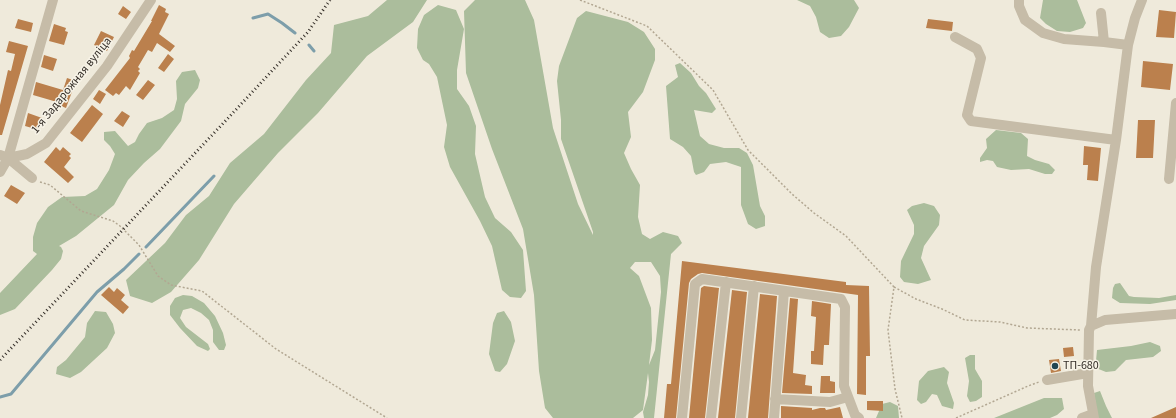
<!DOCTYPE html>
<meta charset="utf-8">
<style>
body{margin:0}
canvas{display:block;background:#efeadb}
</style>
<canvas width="1176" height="418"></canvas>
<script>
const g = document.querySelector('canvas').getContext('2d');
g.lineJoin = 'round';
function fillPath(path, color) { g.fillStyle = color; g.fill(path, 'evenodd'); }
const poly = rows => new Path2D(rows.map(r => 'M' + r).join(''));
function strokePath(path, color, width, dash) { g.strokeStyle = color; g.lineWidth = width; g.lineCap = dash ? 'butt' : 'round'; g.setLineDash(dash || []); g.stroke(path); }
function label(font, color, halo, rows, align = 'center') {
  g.font = font + ' "Source Sans 3",sans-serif'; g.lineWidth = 3; g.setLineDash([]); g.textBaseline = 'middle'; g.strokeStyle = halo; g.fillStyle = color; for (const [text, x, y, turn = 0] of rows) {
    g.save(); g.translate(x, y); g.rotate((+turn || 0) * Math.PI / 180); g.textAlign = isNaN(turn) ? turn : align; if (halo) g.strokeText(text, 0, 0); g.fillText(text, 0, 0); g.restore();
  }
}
const green = poly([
 [387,0,427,0,413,22,367,56,318,113,278,153,234,204,199,260,171,292,152,303,130,296,126,280,165,243,186,215,209,196,230,163,264,134,306,80,331,53,334,25,368,16],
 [475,0,525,0,534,20,553,128,578,204,593,235,593,232,561,139,561,120,557,81,559,66,577,18,586,11,628,22,644,32,655,49,655,60,643,92,628,112,631,137,624,153,631,169,640,185,638,217,642,234,650,239,663,232,678,236,682,243,671,254,654,418,644,418,643,412,648,395,649,382,648,373,643,410,633,418,553,418,545,408,539,371,534,295,523,229,492,149,466,73,464,11],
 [635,262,651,262,660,276,661,292,655,350,649,365,652,340,651,308,639,276,630,268],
 [797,0,854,0,859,8,849,27,841,36,829,38,820,32,816,17,810,6],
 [1043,0,1077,0,1086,23,1083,28,1070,32,1057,31,1046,24,1040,18],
 [438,5,456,10,464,29,457,70,457,89,469,106,476,126,475,154,485,197,495,218,511,232,523,250,526,291,521,298,510,297,502,290,492,246,480,221,450,167,444,147,447,125,437,77,429,64,423,60,417,48,418,29,424,15],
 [680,63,691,73,699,86,706,93,716,109,712,113,694,110,700,136,709,144,724,148,739,148,747,153,753,165,760,206,765,216,765,226,756,229,748,224,741,205,741,167,726,162,710,164,704,172,696,175,694,172,691,156,683,147,670,139,666,86,678,77,675,65],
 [195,70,200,80,198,88,185,104,181,121,160,149,144,163,128,180,114,205,76,236,59,246,61,247,63,251,61,259,52,270,15,309,0,315,0,293,37,254,33,251,33,237,37,223,48,207,62,197,85,196,97,189,109,170,115,154,110,146,104,140,104,132,115,131,128,146,135,142,139,134,147,123,162,118,174,110,177,99,176,81,182,72],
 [996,130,1021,133,1028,139,1027,156,1035,160,1049,164,1055,170,1052,174,1045,174,1029,169,1011,170,997,167,993,161,987,160,980,162,980,158,987,148,986,139],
 [924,203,934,206,940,215,939,225,924,246,921,258,931,280,918,284,904,282,900,277,901,261,914,234,914,225,907,210,912,206],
 [1120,283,1129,296,1134,297,1159,298,1176,295,1176,300,1150,304,1120,303,1112,298,1113,288,1115,284],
 [183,295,192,296,204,303,215,316,223,333,226,345,224,350,219,350,213,342,213,330,209,320,201,313,191,308,183,310,180,318,186,327,208,344,210,349,208,351,197,346,180,328,170,315,170,306,175,298],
 [95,311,106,312,113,324,115,333,107,348,81,372,70,378,56,374,57,367,66,360,85,337,87,323],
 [504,311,511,322,515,341,507,364,500,372,495,371,489,354,493,323,497,313],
 [1150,342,1160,346,1161,351,1153,357,1126,360,1115,371,1106,372,1096,368,1096,361,1097,350,1131,346],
 [970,355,975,355,975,369,982,381,982,397,976,401,970,402,967,396,969,381,965,358],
 [944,367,949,372,947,383,954,403,953,409,942,406,937,395,932,394,926,402,921,404,917,400,919,381,928,371],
 [1100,391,1106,406,1112,418,1098,418,1094,393],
 [1044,398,1062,398,1064,409,1057,415,1050,418,994,418],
 [890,402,898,406,899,418,876,418,882,404]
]);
const stream = poly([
 [253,18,268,14,282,23,295,33],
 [309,45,314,51],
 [146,247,214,176],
 [0,397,11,394,97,292,124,269,139,254]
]);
const building = poly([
 [159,5,166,9,165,12,169,14,159,34,175,46,170,52,157,43,152,52,148,50,138,67,140,69,138,71,140,73,130,90,126,86,119,95,116,93,113,96,105,90,130,58,129,56,132,50,134,51,152,21,151,21],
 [123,6,131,12,126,19,118,14],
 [1159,10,1176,12,1174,38,1156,37],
 [18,19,33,23,31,32,15,28],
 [928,19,953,22,952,31,926,28],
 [54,24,66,28,65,31,68,32,64,45,49,41],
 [101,31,114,37,107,51,94,45],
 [9,41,28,46,2,135,0,135,0,105,8,70,11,71,15,54,6,52],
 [168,54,174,59,164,72,158,68],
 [44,55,57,59,53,71,41,67],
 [1143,61,1173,64,1170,90,1141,87],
 [67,78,76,81,66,108,56,104,57,102,33,95,36,82,63,90],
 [148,80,155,85,143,100,136,95],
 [99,90,106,94,100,104,93,99],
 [92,105,103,114,82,142,70,133],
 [122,111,130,116,123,127,114,121],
 [28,113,42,118,39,130,25,126],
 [1138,120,1155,120,1153,158,1136,158],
 [1084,146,1101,148,1098,181,1087,180,1088,165,1083,165],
 [56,147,60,151,63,147,71,154,69,156,71,158,64,167,74,177,68,183,44,162],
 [11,185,25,193,17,204,4,196],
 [682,261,846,282,846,285,869,286,870,356,866,356,866,395,857,394,858,295,702,273,698,274,691,279,689,283,676,418,664,418,667,384,671,384],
 [704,286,719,288,705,418,689,418,701,288],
 [109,287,114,292,117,288,125,295,121,300,129,307,123,314,101,295],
 [732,290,747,292,735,418,718,418],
 [760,294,777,296,768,418,748,418],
 [790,298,798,299,793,373,806,375,805,385,812,386,812,394,782,393],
 [812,301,831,304,829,345,824,345,823,365,811,364,811,351,814,351,816,317,811,316],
 [1073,347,1074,356,1064,357,1063,348],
 [1059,359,1061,371,1051,373,1049,360],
 [821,376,830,376,830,381,835,382,835,393,820,393],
 [867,401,883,401,883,411,867,410],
 [781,406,812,408,812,410,820,408,825,408,826,410,840,407,843,418,781,418],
 [1176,407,1176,418,1151,418]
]);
const path = poly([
 [580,0,647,26,713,90,748,150,792,194,814,213,846,236,894,287,888,330,895,389,902,418],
 [40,182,50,185,81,211,113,221,120,226,139,245,158,276,171,285,202,291,276,349,387,418],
 [894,287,916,299,942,309,965,320,1000,322,1027,328,1080,330],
 [956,418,1028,386,1039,382]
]);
const minor = poly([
 [1019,0,1019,6,1025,20,1043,33,1064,39,1104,42,1128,45],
 [1101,13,1104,42],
 [955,37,977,49,981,58,967,115,971,121,1116,140],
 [0,155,8,158,32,178],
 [8,158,53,0],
 [0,172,8,158,27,154,46,143,107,66,151,0],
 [1169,179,1176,103],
 [1091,326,1096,267,1116,140,1128,45,1135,18,1142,0],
 [1047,380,1088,373],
 [775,399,830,402,848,397],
 [682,418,695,284,702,279,841,299,845,307,844,386,855,415,859,418],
 [711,418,726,282],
 [741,418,754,286],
 [774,418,784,291],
 [1082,418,1093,414],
 [1094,418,1088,386,1089,330,1091,326,1105,320,1176,314]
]);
const rail = poly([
 [0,360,231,115,308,32,330,0]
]);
const markers = [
 [1055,366,4,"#214451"]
];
const streetNames = [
 ["1-я Задарожная вуліца",72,86,-51]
];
const poiNames = [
 ["ТП-680",1063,366]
];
fillPath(green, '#abbd9c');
strokePath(stream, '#7d9eaa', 3);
fillPath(building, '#bb804d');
strokePath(path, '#b2a792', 1.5, [2, 2]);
strokePath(minor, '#c6bca8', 10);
strokePath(rail, '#342e28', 3, [1, 3]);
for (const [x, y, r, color] of markers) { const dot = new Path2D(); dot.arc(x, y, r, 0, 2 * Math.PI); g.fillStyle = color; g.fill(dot); strokePath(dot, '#f7f3e7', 1.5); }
label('12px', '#342e28', '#f7f3e7', streetNames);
label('12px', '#342e28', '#f7f3e7', poiNames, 'left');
</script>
